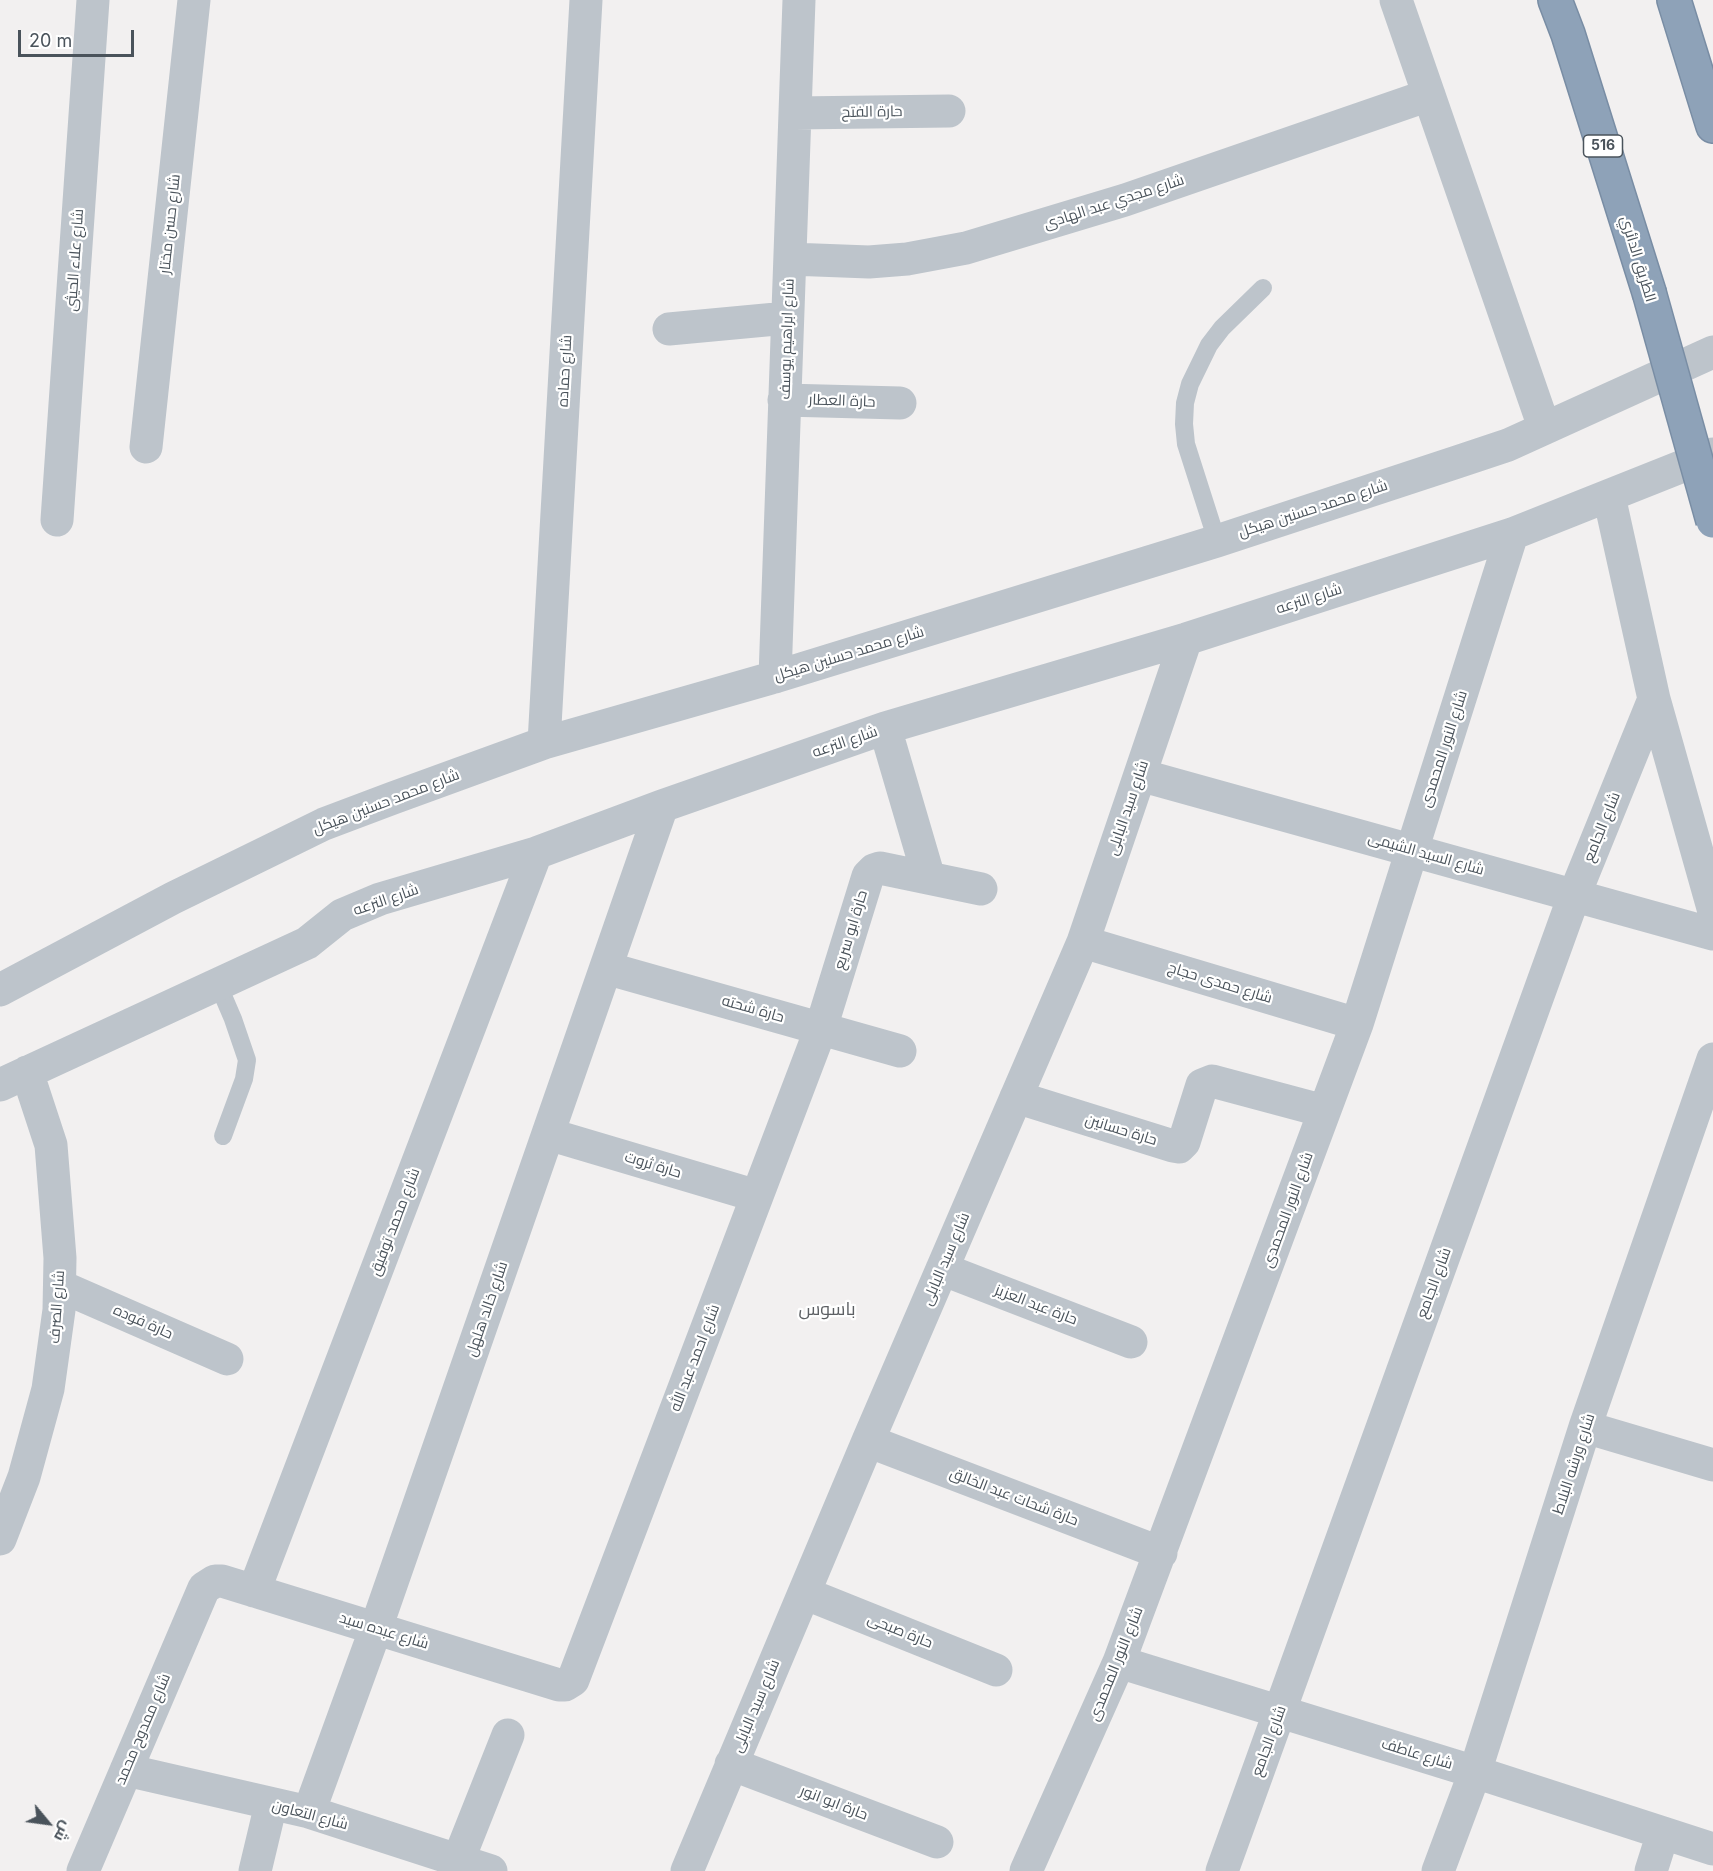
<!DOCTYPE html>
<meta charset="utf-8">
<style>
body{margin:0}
#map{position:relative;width:1713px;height:1871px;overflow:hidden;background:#f2f0f0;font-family:Inter,Cairo,sans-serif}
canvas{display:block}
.north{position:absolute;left:18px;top:1793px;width:60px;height:60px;-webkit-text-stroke:4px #fff;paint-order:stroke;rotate:119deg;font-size:16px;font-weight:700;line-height:24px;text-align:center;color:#4a535b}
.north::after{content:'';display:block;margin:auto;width:21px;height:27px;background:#4a535b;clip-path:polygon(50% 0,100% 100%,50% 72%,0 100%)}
.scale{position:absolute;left:18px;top:30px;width:116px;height:27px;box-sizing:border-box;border:3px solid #4a535b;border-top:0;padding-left:8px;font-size:18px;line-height:21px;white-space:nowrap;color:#4a535b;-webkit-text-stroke:4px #fff;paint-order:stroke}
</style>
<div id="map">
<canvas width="1713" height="1871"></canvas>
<div class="north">ش</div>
<div class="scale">20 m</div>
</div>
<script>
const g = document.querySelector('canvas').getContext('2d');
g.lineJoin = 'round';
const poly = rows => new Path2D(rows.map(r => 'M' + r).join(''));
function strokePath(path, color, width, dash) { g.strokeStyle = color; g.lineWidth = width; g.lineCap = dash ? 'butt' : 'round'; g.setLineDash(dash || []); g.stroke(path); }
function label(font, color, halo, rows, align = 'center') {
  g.font = font + ' Inter,Cairo,sans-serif'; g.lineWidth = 4.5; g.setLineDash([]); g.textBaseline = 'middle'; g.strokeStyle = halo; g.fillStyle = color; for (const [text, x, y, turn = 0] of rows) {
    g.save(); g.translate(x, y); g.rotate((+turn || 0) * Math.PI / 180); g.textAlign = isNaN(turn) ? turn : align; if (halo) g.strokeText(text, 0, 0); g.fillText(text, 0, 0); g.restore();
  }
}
const lane = poly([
 [1217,541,1186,444,1184,424,1185,403,1190,384,1209,345,1222,328,1263,288],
 [218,984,233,1019,247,1060,244,1079,223,1136]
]);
const street = poly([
 [1396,0,1544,427],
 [795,113,949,111],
 [790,259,869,262,907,259,966,248,1125,200,1429,95],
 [669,329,787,318],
 [784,400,900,403],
 [146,447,194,0],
 [1609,496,1654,699,1713,908],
 [57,520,93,0],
 [775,677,799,0],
 [885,728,929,878],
 [544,743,586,0],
 [1140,775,1713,934],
 [1083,942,1357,1024],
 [606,968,900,1051],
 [0,990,173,898,269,851,324,824,393,798,544,743,775,677,1217,541,1457,462,1508,445,1713,352],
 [0,1085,307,943,342,915,380,899,536,853,662,806,885,728,1186,639,1512,534,1713,454],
 [1016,1097,1173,1146,1179,1147,1184,1142,1202,1085,1212,1081,1324,1111],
 [548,1134,757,1196],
 [942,1269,1131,1342],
 [60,1286,227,1359],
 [1585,1427,1713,1465],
 [868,1441,1161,1553],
 [0,1539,24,1477,48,1389,59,1310,60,1258,51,1145,27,1072],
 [254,1591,536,853],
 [804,1593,996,1670],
 [1119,1662,1475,1772,1713,1849],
 [731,1764,937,1842],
 [126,1770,309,1812,491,1871],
 [309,1812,376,1628,662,806],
 [83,1871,204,1588,215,1581,222,1581,559,1685,565,1685,573,1680,821,1028,868,876,874,870,880,868,981,889],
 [255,1871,271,1804],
 [454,1871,508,1735],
 [687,1871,868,1441,1083,942,1186,639],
 [1026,1871,1119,1662,1357,1024,1512,534],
 [1222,1871,1574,896,1654,699],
 [1438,1871,1475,1772,1585,1427,1713,1059],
 [1651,1871,1663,1833]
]);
const highway = poly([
 [1555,0,1568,34,1649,292],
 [1674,0,1713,126]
]);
const highwayBridge = poly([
 [1649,292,1713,521]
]);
const shields = [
 [1603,146,39]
];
const shieldNames = [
 ["516",1603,146]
];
const streetNames = [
 ["حارة الفتح",872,112,-1],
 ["شارع مجدي عبد الهادى",1114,202,-18],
 ["شارع حسن مختار",170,224,-84],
 ["الطريق الدائري",1638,259,73],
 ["شارع علاء الحيثى",75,260,-86],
 ["شارع ابراهيم يوسف",787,339,-88],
 ["شارع حماده",565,371,-87],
 ["حارة العطار",842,401,2],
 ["شارع محمد حسنين هيكل",1313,509,-18],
 ["شارع الترعه",1309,599,-18],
 ["شارع محمد حسنين هيكل",849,654,-17],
 ["شارع الترعه",845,742,-19],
 ["شارع النور المحمدى",1444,749,-72],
 ["شارع محمد حسنين هيكل",386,802,-21],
 ["شارع سيد البابلى",1128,808,-71],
 ["شارع الجامع",1602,827,-68],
 ["شارع السيد الشيمى",1426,854,16],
 ["شارع الترعه",386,900,-19],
 ["حارة ابو سريع",851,930,-73],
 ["شارع حمدى حجاج",1220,983,17],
 ["حارة شحته",753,1009,16],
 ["حارة حسانين",1121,1130,17],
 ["حارة ثروت",653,1165,17],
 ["شارع النور المحمدى",1288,1210,-70],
 ["شارع محمد توفيق",395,1222,-69],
 ["شارع سيد البابلى",946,1259,-67],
 ["شارع الجامع",1434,1283,-70],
 ["حارة عبد العزيز",1036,1305,21],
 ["شارع الصرف",57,1307,-86],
 ["شارع خالد هلهل",487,1309,-71],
 ["حارة فوده",143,1322,24],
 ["شارع احمد عبد الله",695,1358,-69],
 ["شارع ورشه البلاط",1574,1464,-72],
 ["حارة شحات عبد الخالق",1014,1497,21],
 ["شارع عبده سيد",384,1631,17],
 ["حارة صبحى",900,1631,22],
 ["شارع النور المحمدى",1116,1664,-68],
 ["شارع سيد البابلى",756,1706,-67],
 ["شارع ممدوح محمد",143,1729,-67],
 ["شارع الجامع",1269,1741,-70],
 ["شارع عاطف",1417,1754,17],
 ["حارة ابو انور",834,1803,21],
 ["شارع التعاون",310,1815,15]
];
const quarterNames = [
 ["باسوس",827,1310]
];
strokePath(highway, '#798da4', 36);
strokePath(lane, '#bdc4cb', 18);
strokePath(street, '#bdc4cb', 33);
strokePath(highway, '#8ea2b8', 33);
strokePath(highwayBridge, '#798da4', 36, []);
strokePath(highwayBridge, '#8ea2b8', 33);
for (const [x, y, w] of shields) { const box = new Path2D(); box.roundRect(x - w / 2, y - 11, w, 22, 4.5); g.fillStyle = '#fff'; g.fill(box); strokePath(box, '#4a535b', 1.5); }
label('bold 14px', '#4a535b', null, shieldNames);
label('15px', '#4a535b', '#fff', streetNames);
label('18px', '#5d6064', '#fff', quarterNames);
</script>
